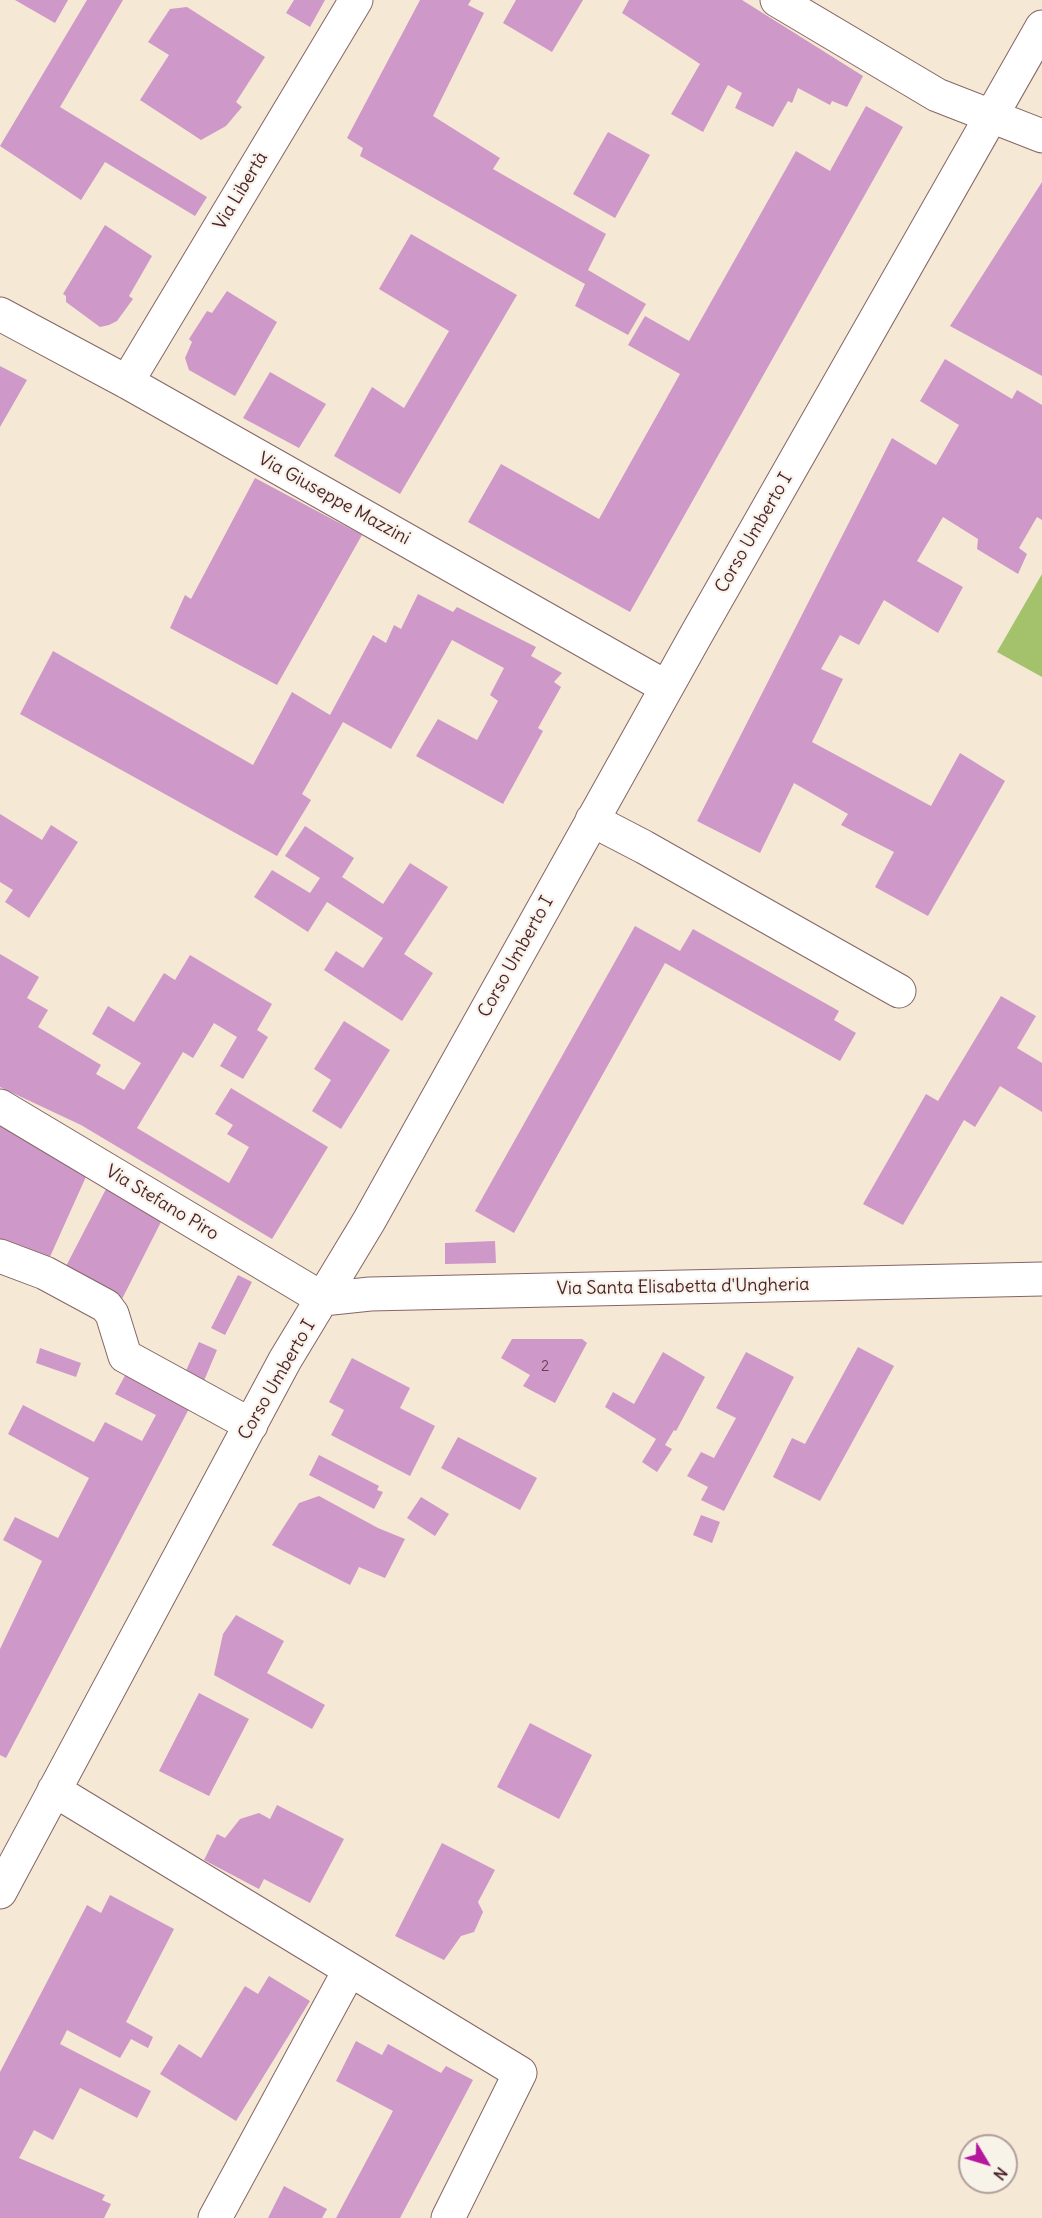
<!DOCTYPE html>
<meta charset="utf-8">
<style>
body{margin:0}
#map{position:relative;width:1042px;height:2218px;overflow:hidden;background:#f5e8d4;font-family:Delius,sans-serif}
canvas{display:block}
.north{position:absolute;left:958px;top:2134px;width:60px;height:60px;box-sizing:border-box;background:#f7f3e8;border:2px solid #b29e9c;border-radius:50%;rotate:128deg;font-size:16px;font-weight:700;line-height:24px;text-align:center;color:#4a1f2b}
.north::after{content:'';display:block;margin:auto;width:21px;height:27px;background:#b5179e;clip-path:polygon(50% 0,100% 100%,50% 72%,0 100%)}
</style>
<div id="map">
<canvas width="1042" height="2218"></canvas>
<div class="north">N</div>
</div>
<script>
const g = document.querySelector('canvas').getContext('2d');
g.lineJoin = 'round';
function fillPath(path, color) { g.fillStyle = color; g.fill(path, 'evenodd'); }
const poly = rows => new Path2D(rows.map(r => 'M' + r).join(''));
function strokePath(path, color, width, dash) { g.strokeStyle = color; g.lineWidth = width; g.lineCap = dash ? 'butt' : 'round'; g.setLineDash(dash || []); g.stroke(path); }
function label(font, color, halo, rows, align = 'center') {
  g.font = font + ' Delius,sans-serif'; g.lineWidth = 4.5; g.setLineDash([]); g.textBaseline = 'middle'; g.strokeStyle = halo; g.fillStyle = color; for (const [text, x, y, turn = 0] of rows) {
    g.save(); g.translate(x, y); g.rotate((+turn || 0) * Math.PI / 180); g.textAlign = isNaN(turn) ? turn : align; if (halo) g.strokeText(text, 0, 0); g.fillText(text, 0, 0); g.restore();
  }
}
const green = poly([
 [1042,574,1042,677,997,652]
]);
const building = poly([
 [15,0,68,0,55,23],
 [87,0,123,0,60,107,207,197,195,216,105,162,81,200,0,146],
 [294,0,325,0,310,27,286,13],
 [420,0,471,0,468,5,484,13,433,116,500,158,493,169,606,234,588,270,646,304,628,335,575,306,585,284,360,156,363,148,347,138],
 [516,0,583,0,552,52,503,23],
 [629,0,742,0,863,76,847,107,832,101,830,105,798,88,792,103,788,101,773,127,735,108,742,93,728,85,703,132,671,114,700,64,622,13],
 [187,7,265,57,236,102,242,107,226,126,201,140,140,100,169,55,148,42,170,9],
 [866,106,903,127,630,612,468,522,501,464,599,519,680,374,628,345,645,316,689,341,796,151,830,171],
 [608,132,650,155,615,218,573,194],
 [1042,182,1042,376,950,326],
 [105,225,152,256,129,296,133,299,117,321,109,325,100,327,66,302,66,296,63,294],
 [411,234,517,295,400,494,334,456,372,387,404,408,449,331,379,289],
 [227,291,277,322,235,396,189,370,185,358,192,342,189,339,207,311,212,313],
 [945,359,1012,399,1017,390,1042,405,1042,520,1037,517,1019,548,1027,554,1018,574,977,549,978,539,943,517,917,561,963,587,938,633,884,600,859,645,840,635,821,669,843,679,812,742,931,806,960,753,1005,781,928,916,875,887,894,852,841,825,848,814,794,783,760,853,697,821,892,438,936,465,959,425,920,401],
 [0,366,27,380,0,427],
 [270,372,326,404,299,448,243,418],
 [255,478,362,535,277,685,170,628,185,595,191,599],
 [418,594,453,612,457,607,536,647,531,656,562,673,554,682,561,687,538,728,543,731,503,804,416,756,438,719,477,740,498,701,490,695,504,668,452,640,391,749,343,722,302,794,311,800,277,856,20,714,53,651,253,765,292,692,330,715,373,635,386,643,394,625,401,629],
 [0,814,42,840,51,825,78,842,29,918,5,902,13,890,0,882],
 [305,826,354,858,342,877,383,904,410,863,448,887,404,954,433,973,402,1021,324,970,336,951,363,968,383,938,327,902,308,932,254,897,272,870,310,893,320,878,285,856],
 [635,926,680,951,693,929,839,1011,834,1020,856,1033,840,1061,665,963,514,1233,475,1211],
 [0,954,39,977,27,998,48,1010,38,1027,101,1065,96,1074,124,1090,141,1063,92,1034,108,1006,134,1022,164,973,175,980,190,955,272,1004,257,1030,268,1037,243,1079,220,1066,237,1037,214,1023,193,1058,183,1052,137,1128,229,1183,249,1147,227,1134,233,1125,215,1114,231,1088,328,1147,272,1239,81,1125,0,1087],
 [1001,996,1036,1016,1017,1048,1042,1063,1042,1112,1000,1086,975,1127,964,1120,903,1225,863,1204,926,1094,938,1101],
 [344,1021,390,1050,341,1129,312,1111,331,1080,314,1069],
 [0,1122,89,1170,49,1259,0,1241],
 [106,1189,163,1218,121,1301,63,1272],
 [495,1241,496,1263,445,1264,445,1243],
 [238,1275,252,1282,225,1335,211,1328],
 [512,1339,582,1339,587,1343,555,1403,523,1386,530,1375,501,1358],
 [199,1342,217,1350,203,1383,184,1375],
 [858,1347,894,1366,820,1501,773,1477,792,1438,805,1444],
 [40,1348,81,1363,76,1377,36,1363],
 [663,1352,705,1377,676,1431,674,1430,665,1445,672,1449,657,1472,642,1462,656,1439,605,1407,613,1392,634,1404],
 [746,1352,794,1377,724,1511,701,1500,708,1487,687,1476,701,1452,714,1458,736,1418,716,1408],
 [352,1358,410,1388,400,1408,435,1426,410,1476,331,1435,344,1410,329,1402],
 [128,1370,192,1403,6,1758,0,1755,0,1649,42,1561,3,1540,15,1517,58,1538,89,1478,8,1434,23,1405,94,1442,105,1422,142,1441,156,1415,115,1394],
 [458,1437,537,1478,520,1510,441,1468],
 [319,1455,379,1486,377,1490,383,1492,374,1509,309,1475],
 [319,1496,378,1528,405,1539,385,1578,359,1567,350,1585,272,1545,299,1503],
 [421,1497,449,1514,435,1536,407,1518],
 [701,1515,720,1522,712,1543,693,1535],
 [236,1615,284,1641,267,1673,325,1705,312,1729,214,1675,223,1634],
 [199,1693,249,1719,209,1796,159,1771],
 [530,1723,592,1755,559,1819,497,1787],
 [277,1805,344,1839,310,1903,264,1879,259,1889,204,1860,217,1834,225,1838,240,1819,259,1813,270,1819],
 [442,1843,495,1870,478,1902,483,1912,474,1932,461,1936,444,1960,395,1936],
 [110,1895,174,1929,126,2022,153,2037,148,2048,131,2039,120,2058,67,2030,60,2044,151,2091,137,2118,80,2088,53,2140,34,2130,19,2158,105,2195,102,2200,111,2204,104,2218,0,2218,0,2072,87,1905,101,1913],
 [269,1976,310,2001,236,2121,160,2074,179,2044,201,2058,245,1986,258,1994],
 [356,2041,382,2055,388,2044,441,2073,446,2066,473,2080,400,2218,336,2218,393,2111,336,2081],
 [284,2186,327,2209,322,2218,268,2218]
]);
const minor = poly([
 [777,0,937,95,1042,136],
 [0,314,127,382,666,687],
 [127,382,356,0],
 [592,820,644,847,899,991],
 [0,1106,323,1299,370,1294,1042,1279],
 [0,1256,45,1273,106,1306,112,1314,125,1356,251,1425],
 [54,1790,520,2073,448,2218],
 [0,1892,285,1360,369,1221,696,635,1042,27],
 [215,2218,349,1971]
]);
const numberNames = [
 ["2",545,1367]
];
const streetNames = [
 ["Via Libertà",241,191,-59],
 ["Via Giuseppe Mazzini",334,499,29],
 ["Corso Umberto I",754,533,-60],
 ["Corso Umberto I",516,957,-61],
 ["Via Stefano Piro",162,1203,31],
 ["Via Santa Elisabetta d'Ungheria",683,1287,-1],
 ["Corso Umberto I",277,1380,-60]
];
fillPath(green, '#a3c26b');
fillPath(building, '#ce98c9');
strokePath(minor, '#866566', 35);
strokePath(minor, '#fff', 33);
label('15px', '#6b3d52', null, numberNames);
label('18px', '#4a1f2b', '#f7f3e8', streetNames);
</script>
